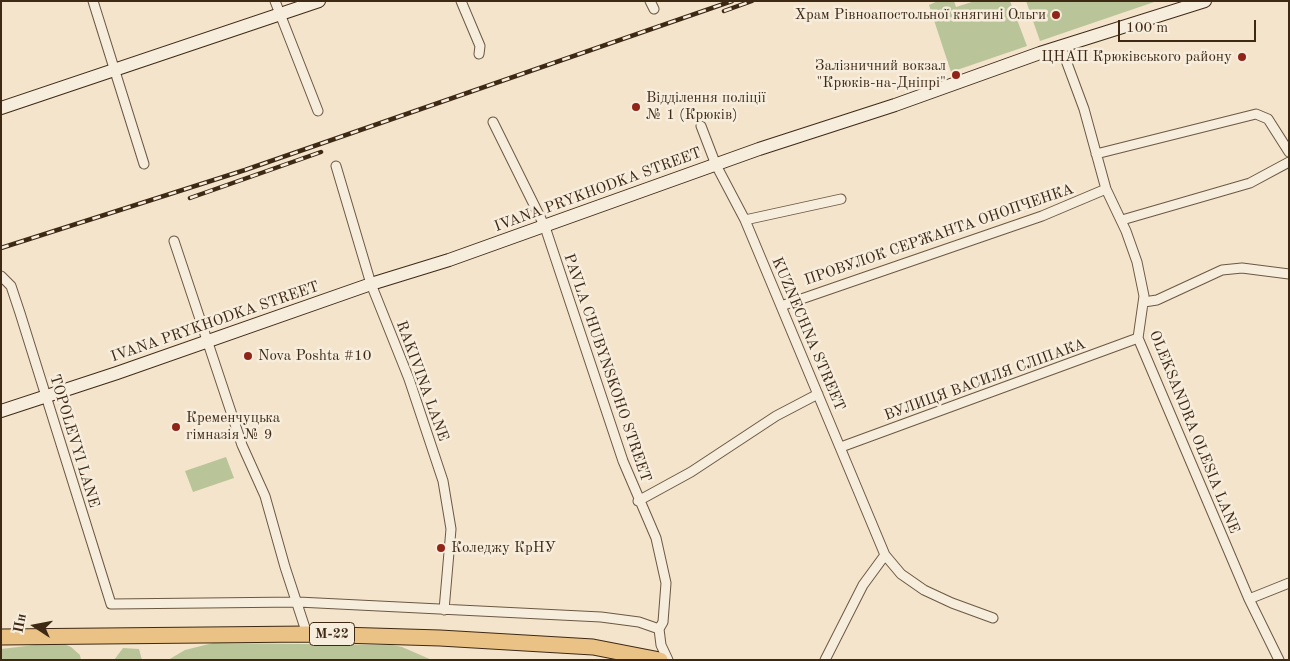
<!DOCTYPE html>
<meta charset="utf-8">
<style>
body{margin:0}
#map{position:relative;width:1290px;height:661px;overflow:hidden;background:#f3e4cb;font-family:"Old Standard TT",serif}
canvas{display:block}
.frame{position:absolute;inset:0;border:2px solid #3e2915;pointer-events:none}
.north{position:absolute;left:10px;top:601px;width:50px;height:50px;-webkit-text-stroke:4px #f7eddd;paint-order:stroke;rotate:281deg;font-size:14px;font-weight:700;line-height:20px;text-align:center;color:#3e2915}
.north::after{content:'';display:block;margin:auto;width:18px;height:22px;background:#3e2915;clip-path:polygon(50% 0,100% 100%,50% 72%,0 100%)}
.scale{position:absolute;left:1118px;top:20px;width:138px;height:22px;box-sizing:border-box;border:2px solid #3e2915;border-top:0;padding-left:6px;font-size:15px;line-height:18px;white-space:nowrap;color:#3e2915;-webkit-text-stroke:4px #f7eddd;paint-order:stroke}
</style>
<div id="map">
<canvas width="1290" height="661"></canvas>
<div class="frame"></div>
<div class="north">Пн</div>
<div class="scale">100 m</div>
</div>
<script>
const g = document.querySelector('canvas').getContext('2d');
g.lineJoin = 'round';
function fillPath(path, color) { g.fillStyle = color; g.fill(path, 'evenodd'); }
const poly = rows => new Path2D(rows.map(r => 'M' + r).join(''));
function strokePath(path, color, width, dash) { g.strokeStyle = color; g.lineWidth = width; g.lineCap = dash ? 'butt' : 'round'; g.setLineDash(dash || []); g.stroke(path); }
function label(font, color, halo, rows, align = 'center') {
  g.font = font + ' "Old Standard TT",serif'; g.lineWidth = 5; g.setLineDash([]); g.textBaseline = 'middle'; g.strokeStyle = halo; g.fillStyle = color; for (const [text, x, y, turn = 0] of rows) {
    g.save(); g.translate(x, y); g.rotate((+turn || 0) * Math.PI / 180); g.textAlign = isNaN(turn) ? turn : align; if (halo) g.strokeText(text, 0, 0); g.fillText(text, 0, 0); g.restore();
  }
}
const green = poly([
 [938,1,954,1,956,7,975,1,1010,1,1027,46,951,72,929,5],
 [1026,1,1157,1,1040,41],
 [226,457,234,478,193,492,185,471],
 [60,642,71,647,80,655,81,660,1,660,1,649],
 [213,643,392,645,402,647,432,660,168,660,185,650],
 [123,648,139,649,142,660,114,660]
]);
const street = poly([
 [93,1,144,164],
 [275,1,318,111],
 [461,1,480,46,479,54],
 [650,1,654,9],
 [1061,47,1084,109,1106,189,1126,231,1137,262,1144,296,1138,338,1249,599,1279,660],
 [493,122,545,227,623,461,656,538,666,583,663,622,659,629],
 [701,126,716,165,745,220,885,555,863,585,825,660],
 [1096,154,1256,114,1268,119,1289,152],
 [336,166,371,284,409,379,443,481,451,529,444,610],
 [745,220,841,199],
 [1122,220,1250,183,1289,162],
 [174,241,242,445,265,496,285,567,307,634],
 [1,276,11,286,20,313,111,604,298,602,601,617,639,622,659,629],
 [1144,302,1157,300,1222,270,1242,268,1289,274],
 [781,306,1042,216,1106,189],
 [841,447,1138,338],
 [638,501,691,472,776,416,818,394],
 [885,555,901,574,924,590,952,603,993,618],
 [1249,599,1289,583],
 [659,629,661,645,668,660]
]);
const secondary = poly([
 [1,108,319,1],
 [1,411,117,373,371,284,449,260,759,149,895,105,1040,53,1205,1]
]);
const highway = poly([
 [1,637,307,634,440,638,593,647,660,660]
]);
const rail = poly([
 [724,11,752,1],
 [190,198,321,152],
 [1,248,245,170,732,1]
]);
const markers = [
 [1056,15,5,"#8f2418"],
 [1242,57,5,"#8f2418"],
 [956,75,5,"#8f2418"],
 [636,107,5,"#8f2418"],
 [248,356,5,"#8f2418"],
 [176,427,5,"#8f2418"],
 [441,548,5,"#8f2418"]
];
const shields = [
 [332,634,45]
];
const shieldNames = [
 ["М-22",332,634]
];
const poiNames = [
 ["Храм Рівноапостольної княгині Ольги",1046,15,"right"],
 ["ЦНАП Крюківського району",1232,57,"right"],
 ["Залізничний вокзал",946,66,"right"],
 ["\"Крюкiв-на-Днiпрi\"",946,83,"right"],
 ["Відділення поліції",646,98],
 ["№ 1 (Крюків)",646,115],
 ["Nova Poshta #10",258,356],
 ["Кременчуцька",186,418],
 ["гімназія № 9",186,435],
 ["Коледжу КрНУ",451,548]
];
const streetNames = [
 ["IVANA PRYKHODKA STREET",598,190,-20],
 ["ПРОВУЛОК СЕРЖАНТА ОНОПЧЕНКА",939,235,-19],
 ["IVANA PRYKHODKA STREET",215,322,-19],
 ["KUZNECHNA STREET",808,334,67],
 ["PAVLA CHUBYNSKOHO STREET",607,368,71],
 ["ВУЛИЦЯ ВАСИЛЯ СЛІПАКА",985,380,-20],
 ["RAKIVINA LANE",422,381,70],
 ["OLEKSANDRA OLESIA LANE",1194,432,68],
 ["TOPOLEVYI LANE",74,441,73]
];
fillPath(green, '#b9c599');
strokePath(street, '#6b5842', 11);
strokePath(secondary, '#3e2915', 14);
strokePath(highway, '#3e2915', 17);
strokePath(street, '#f7eddd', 9);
strokePath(secondary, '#f7eddd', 12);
strokePath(highway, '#eac286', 15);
strokePath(rail, '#3e2915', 4.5);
strokePath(rail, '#f7eddd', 2.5, [8]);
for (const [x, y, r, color] of markers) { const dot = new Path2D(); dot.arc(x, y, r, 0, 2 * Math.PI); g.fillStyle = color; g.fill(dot); strokePath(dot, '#f7eddd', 2); }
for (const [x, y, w] of shields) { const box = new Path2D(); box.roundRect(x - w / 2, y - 11.5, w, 23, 4); g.fillStyle = '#f7eddd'; g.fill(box); strokePath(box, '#3e2915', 1); }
label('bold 14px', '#3e2915', null, shieldNames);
label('15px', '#3e2915', '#f7eddd', poiNames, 'left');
label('15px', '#3e2915', '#f7eddd', streetNames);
</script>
